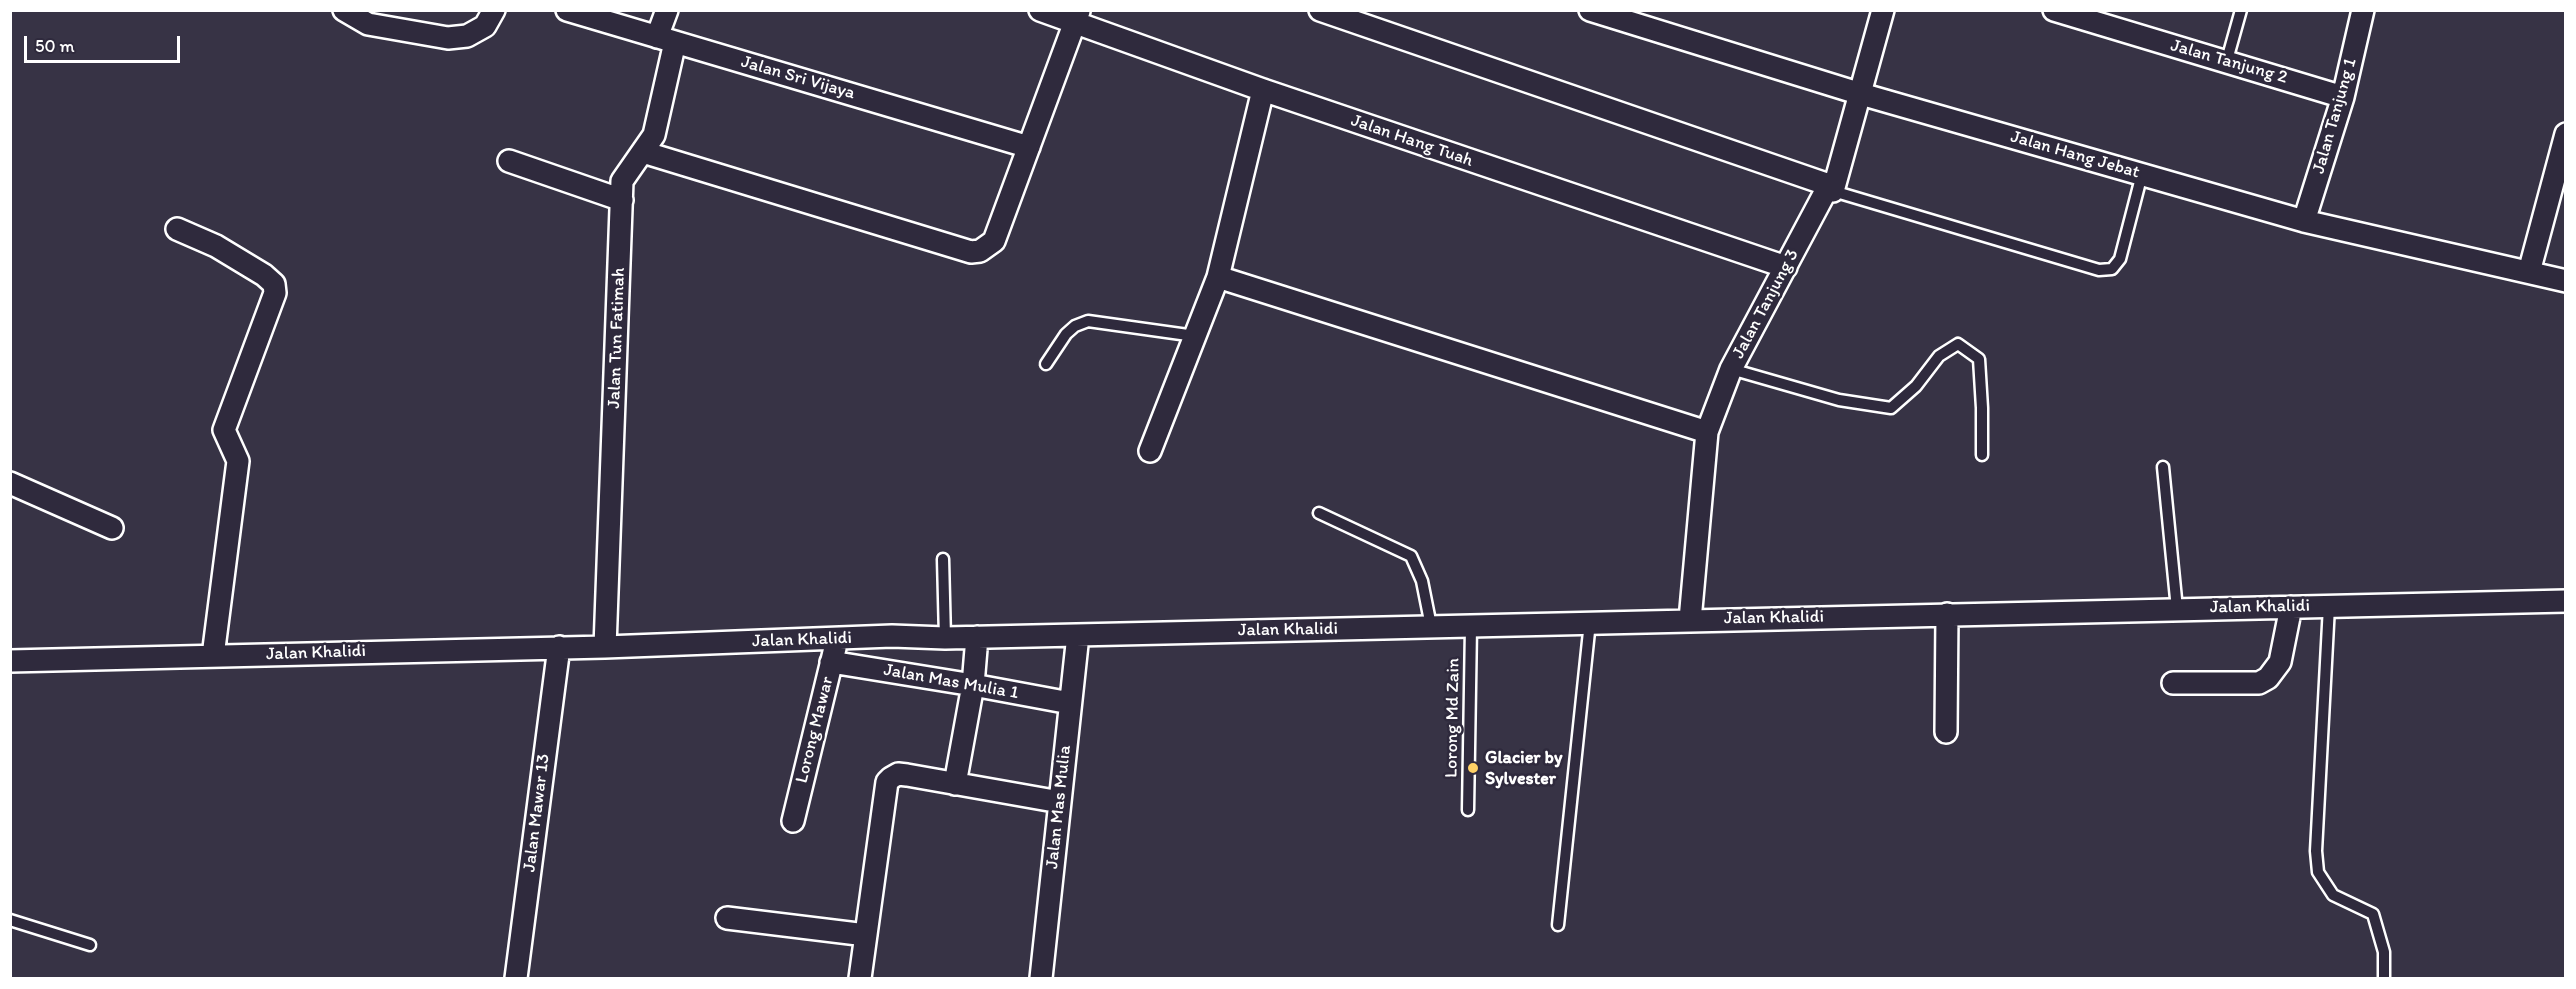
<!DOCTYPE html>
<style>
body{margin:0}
#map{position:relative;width:2576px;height:989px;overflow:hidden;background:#373345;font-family:Itim,sans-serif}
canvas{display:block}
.frame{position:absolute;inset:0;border:12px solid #fff;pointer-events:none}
.scale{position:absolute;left:24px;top:36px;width:156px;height:27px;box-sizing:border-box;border:3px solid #fff;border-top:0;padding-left:8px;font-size:18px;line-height:21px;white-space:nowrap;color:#fff;-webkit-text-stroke:4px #2f2a3d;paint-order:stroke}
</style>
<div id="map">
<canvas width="2576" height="989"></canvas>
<div class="frame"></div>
<div class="scale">50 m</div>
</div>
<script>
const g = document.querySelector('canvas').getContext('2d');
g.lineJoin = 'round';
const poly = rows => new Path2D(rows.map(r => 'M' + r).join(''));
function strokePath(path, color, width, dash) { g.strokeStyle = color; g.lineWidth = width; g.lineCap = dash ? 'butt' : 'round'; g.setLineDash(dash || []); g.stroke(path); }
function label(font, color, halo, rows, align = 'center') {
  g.font = font + ' Itim,sans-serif'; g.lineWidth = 5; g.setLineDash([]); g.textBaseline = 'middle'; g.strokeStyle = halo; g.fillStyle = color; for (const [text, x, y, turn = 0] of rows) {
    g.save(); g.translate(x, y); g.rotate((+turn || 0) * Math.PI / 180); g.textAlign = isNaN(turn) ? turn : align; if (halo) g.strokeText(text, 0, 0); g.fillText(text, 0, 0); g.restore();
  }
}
const service = poly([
 [2227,60,2241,10],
 [1833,191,2099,270,2112,269,2120,259,2142,174],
 [1046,364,1066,334,1075,326,1088,321,1195,336],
 [1731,369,1839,400,1891,408,1916,386,1939,356,1958,344,1979,359,1982,408,1982,455],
 [2163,467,2177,609],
 [1319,513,1411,556,1422,581,1431,626],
 [943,559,945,638],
 [2329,606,2316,851,2318,872,2333,895,2373,914,2384,952,2384,978],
 [1468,810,1471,627],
 [10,920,90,945],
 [1558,925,1590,622]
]);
const minor = poly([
 [344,10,368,24,448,38,467,36,485,26,494,10],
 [567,10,1029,147],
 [1040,10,1263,90,1786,267],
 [1320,10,1829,185],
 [1590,10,1861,94,2304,221,2566,281],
 [2054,10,2343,97],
 [657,37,667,10],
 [643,152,971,252,980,251,994,241,1079,11],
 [509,161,622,200],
 [2304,221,2343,97,2363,10],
 [177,229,216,246,264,275,274,284,275,293,224,430,238,461,213,656],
 [2529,272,2566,134],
 [1218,277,1707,432],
 [1150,451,1218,277,1263,90],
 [10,483,112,528],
 [1690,620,1707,432,1731,369,1829,185,1833,191,1883,10],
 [605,647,622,181,654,135,675,42],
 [10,661,605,647,892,636,945,638,2566,601],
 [831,662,973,685,1070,703],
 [2173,683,2259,683,2268,678,2280,662,2291,607],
 [1946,732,1947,614],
 [955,784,973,685,977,637],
 [793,821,835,648],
 [727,918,866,935],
 [516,978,559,647],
 [860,978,887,782,891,778,898,774,907,775,1060,802],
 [1041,978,1078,635]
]);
const markers = [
 [1473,768,6,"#ffd166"]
];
const streetNames = [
 ["Jalan Tanjung 2",2229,62,16],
 ["Jalan Sri Vijaya",798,78,16],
 ["Jalan Tanjung 1",2335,116,-74],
 ["Jalan Hang Tuah",1412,141,19],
 ["Jalan Hang Jebat",2075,155,16],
 ["Jalan Tanjung 3",1766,304,-62],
 ["Jalan Tun Fatimah",617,338,-88],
 ["Jalan Khalidi",2260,607,-1],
 ["Jalan Khalidi",1774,618,-1],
 ["Jalan Khalidi",1288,630,-1],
 ["Jalan Khalidi",802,640,-2],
 ["Jalan Khalidi",316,653,-2],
 ["Jalan Mas Mulia 1",951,682,10],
 ["Lorong Md Zain",1453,718,-89],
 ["Lorong Mawar",815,730,-76],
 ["Jalan Mas Mulia",1059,807,-84],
 ["Jalan Mawar 13",537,813,-83]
];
const poiNames = [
 ["Glacier by",1485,758],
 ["Sylvester",1485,779]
];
strokePath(service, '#fff', 15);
strokePath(minor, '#fff', 26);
strokePath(service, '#2f2a3d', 10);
strokePath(minor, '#2f2a3d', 21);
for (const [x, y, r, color] of markers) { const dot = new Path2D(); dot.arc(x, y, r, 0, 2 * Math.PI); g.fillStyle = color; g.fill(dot); strokePath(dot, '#2f2a3d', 2); }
label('18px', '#fff', '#2f2a3d', streetNames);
label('bold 18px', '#fff', '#2f2a3d', poiNames, 'left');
</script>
